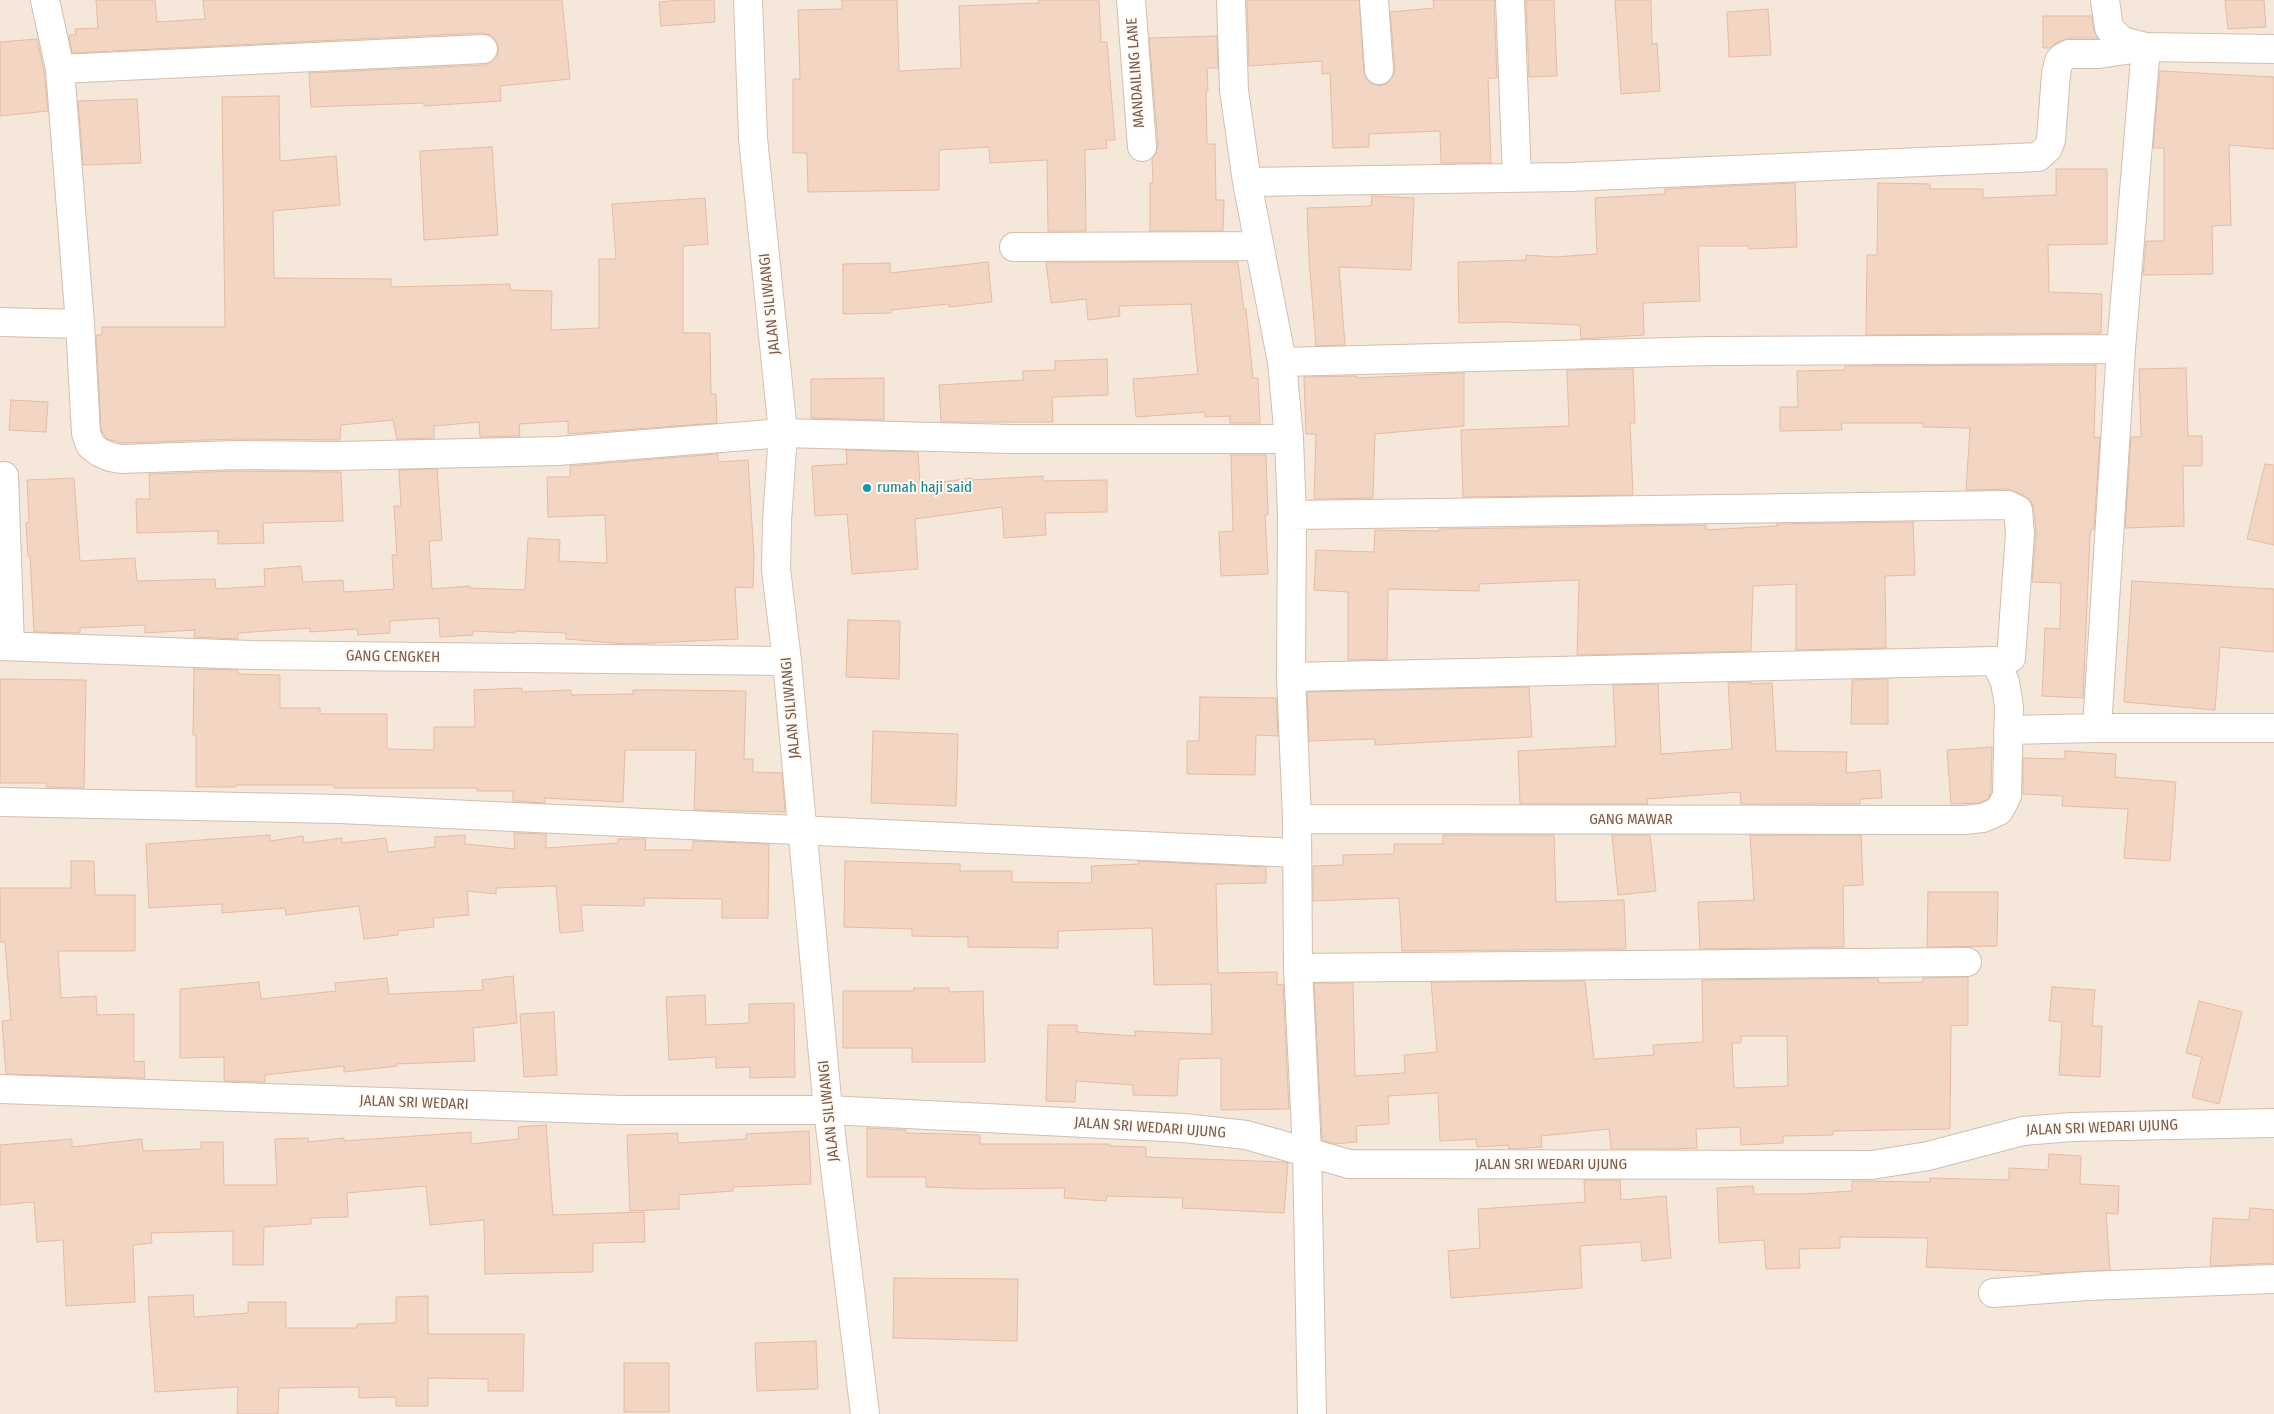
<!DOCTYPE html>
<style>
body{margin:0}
canvas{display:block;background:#fdf6ec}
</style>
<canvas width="2274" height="1414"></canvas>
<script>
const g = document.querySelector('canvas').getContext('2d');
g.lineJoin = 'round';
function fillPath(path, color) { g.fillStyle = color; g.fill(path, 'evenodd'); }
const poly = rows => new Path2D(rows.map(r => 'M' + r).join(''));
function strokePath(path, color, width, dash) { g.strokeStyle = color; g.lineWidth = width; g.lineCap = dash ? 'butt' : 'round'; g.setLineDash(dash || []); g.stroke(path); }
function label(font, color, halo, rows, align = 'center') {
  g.font = font + ' "Fira Sans Condensed",sans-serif'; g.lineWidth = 4; g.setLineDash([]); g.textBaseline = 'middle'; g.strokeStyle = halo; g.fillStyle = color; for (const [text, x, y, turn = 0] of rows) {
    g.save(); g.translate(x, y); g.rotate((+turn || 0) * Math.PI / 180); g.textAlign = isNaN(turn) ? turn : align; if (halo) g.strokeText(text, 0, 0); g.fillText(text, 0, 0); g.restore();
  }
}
const residential = poly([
 [0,0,2274,0,2274,1414,0,1414]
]);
const building = poly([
 [96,0,155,0,157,22,205,19,203,0,562,0,570,79,500,86,501,101,424,106,424,103,311,107,309,73,484,65,491,62,497,57,499,49,496,41,491,35,482,33,72,53,69,35,76,35,75,29,98,28,96,0],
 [681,0,714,0,715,22,661,26,659,2,681,0],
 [842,0,897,0,899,71,961,68,959,6,1039,3,1039,0,1099,0,1101,42,1107,42,1115,140,1106,140,1107,148,1085,150,1086,231,1048,231,1047,160,990,163,989,147,939,150,939,190,808,192,807,153,793,153,793,79,800,79,798,10,842,9,842,0],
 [1247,0,1359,0,1364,72,1366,78,1372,84,1380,86,1388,83,1393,76,1395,69,1390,12,1434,8,1433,0,1494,0,1497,78,1488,78,1491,163,1441,163,1440,131,1369,134,1369,147,1333,148,1330,73,1322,74,1322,61,1249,66,1247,0],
 [1526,0,1554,0,1557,76,1529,77,1526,0],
 [1615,0,1651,0,1652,44,1657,43,1660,91,1621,94,1615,0],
 [2225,0,2264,0,2266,27,2228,29,2225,0],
 [1768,9,1771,55,1729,57,1727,12,1768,9],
 [2043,16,2092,16,2094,30,2098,38,2069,38,2056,43,2050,48,2043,48,2043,16],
 [1217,36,1218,68,1207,68,1208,91,1206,91,1207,144,1215,144,1216,200,1224,200,1223,231,1150,231,1150,183,1153,183,1152,158,1156,153,1158,146,1149,38,1217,36],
 [37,39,44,71,48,111,0,116,0,42,37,39],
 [2160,71,2274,77,2274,149,2229,145,2231,225,2212,226,2213,274,2143,275,2146,241,2164,241,2164,148,2153,148,2160,71],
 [279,96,280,161,336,156,340,205,273,211,274,278,391,279,391,287,510,284,510,290,552,291,551,330,599,328,599,259,616,259,612,204,705,198,708,244,683,246,683,333,710,333,711,394,716,394,717,423,568,434,568,421,519,424,520,436,480,437,479,422,434,426,434,438,397,439,393,420,341,425,340,440,236,439,122,443,107,439,101,430,96,335,102,335,102,327,225,327,222,97,279,96],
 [137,99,141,163,83,165,78,101,137,99],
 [492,147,498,235,424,240,420,151,492,147],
 [2056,169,2107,169,2107,244,2048,245,2049,292,2102,294,2101,333,1866,335,1867,255,1877,255,1878,183,1930,184,1930,189,1983,189,1983,198,2056,195,2056,169],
 [1795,183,1797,247,1749,249,1749,246,1698,246,1700,301,1643,303,1644,335,1581,339,1580,325,1504,322,1459,323,1458,262,1526,260,1526,255,1554,257,1597,254,1595,198,1665,194,1665,189,1795,183],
 [1372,196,1414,198,1411,270,1339,267,1345,345,1316,346,1309,259,1307,208,1371,206,1372,196],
 [988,262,992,302,949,307,949,304,891,310,891,313,843,314,843,264,890,263,890,273,988,262],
 [1046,262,1238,262,1244,310,1246,309,1253,378,1258,378,1260,423,1230,423,1230,416,1205,417,1205,412,1136,417,1133,379,1198,374,1191,304,1119,306,1120,316,1088,320,1086,299,1051,303,1046,262],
 [1107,359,1108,395,1052,397,1053,422,941,422,939,385,1023,380,1023,371,1055,370,1055,361,1107,359],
 [2096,365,2094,438,2100,437,2094,529,2092,529,2090,534,2083,698,2042,696,2045,628,2060,629,2061,583,2032,582,2036,533,2034,509,2031,501,2025,496,2008,489,1966,490,1970,428,1923,427,1923,423,1841,423,1842,430,1780,431,1780,407,1798,407,1797,371,1845,370,1845,366,2096,365],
 [2186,368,2188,436,2202,436,2202,466,2183,466,2184,526,2125,528,2131,437,2141,437,2139,369,2186,368],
 [1633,369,1635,423,1630,423,1633,495,1463,497,1461,430,1569,426,1567,370,1633,369],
 [1464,373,1464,426,1375,434,1373,498,1314,499,1316,434,1306,434,1304,377,1357,376,1357,378,1464,373],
 [884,378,884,420,811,418,811,379,884,378],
 [11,400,48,402,46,432,9,430,11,400],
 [846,450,918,452,920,485,972,478,972,480,1043,476,1043,481,1107,480,1107,512,1045,513,1046,535,1004,538,1002,507,915,519,918,569,852,574,847,514,815,516,812,466,847,464,846,450],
 [718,454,718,462,748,460,754,556,753,588,735,587,738,639,626,644,566,639,566,633,515,631,515,633,473,631,473,635,440,637,439,618,390,621,390,633,358,635,357,629,310,632,310,628,238,633,238,639,194,637,195,630,145,633,145,625,80,628,80,633,34,632,30,556,28,556,26,523,29,522,27,480,74,478,80,561,135,558,137,581,215,579,216,589,265,586,264,569,301,566,303,582,343,580,344,592,394,589,392,555,397,555,394,506,401,506,399,470,437,469,442,540,429,541,432,589,470,586,470,588,525,590,528,538,560,540,559,561,607,563,605,515,548,517,547,477,570,477,570,466,718,454],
 [1231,455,1266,455,1268,515,1265,515,1268,574,1221,576,1219,532,1233,531,1231,455],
 [2265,464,2274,465,2274,545,2247,539,2265,464],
 [236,471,341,472,343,521,263,523,264,543,218,544,218,531,137,533,136,499,150,499,149,474,236,471],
 [1913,522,1915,575,1885,576,1886,648,1796,650,1796,584,1753,586,1751,651,1577,655,1579,580,1479,584,1479,591,1388,589,1387,659,1348,660,1348,592,1314,590,1316,550,1374,552,1375,530,1439,531,1439,529,1706,525,1706,530,1777,526,1776,524,1913,522],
 [2132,581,2274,589,2274,652,2220,647,2215,710,2124,702,2132,581],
 [848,620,900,621,899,679,846,677,848,620],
 [194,669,238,670,238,674,280,675,280,708,320,708,320,714,387,714,387,749,434,750,434,727,475,727,474,690,522,688,522,692,571,690,571,695,633,694,633,690,664,690,746,691,744,759,753,759,753,772,782,773,785,812,694,810,696,750,625,750,623,802,544,798,545,803,513,801,513,791,477,791,477,788,334,788,334,785,236,785,236,787,196,787,196,735,193,735,194,669],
 [0,679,86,680,84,788,46,787,46,783,0,783,0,679],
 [1888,679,1888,724,1851,724,1852,680,1888,679],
 [1751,682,1750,684,1772,683,1776,751,1847,752,1846,773,1880,770,1882,798,1860,799,1860,804,1741,804,1740,792,1647,799,1648,804,1520,804,1518,751,1616,746,1613,685,1658,684,1661,754,1732,749,1728,683,1751,682],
 [1529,687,1532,737,1375,745,1375,739,1309,741,1307,692,1529,687],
 [1200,697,1276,698,1278,736,1256,735,1255,775,1187,774,1187,741,1199,741,1200,697],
 [873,731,958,734,956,806,871,803,873,731],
 [1992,747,1991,792,1988,799,1979,803,1951,804,1947,750,1992,747],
 [2065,751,2116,754,2115,777,2176,782,2170,861,2124,858,2128,809,2062,806,2063,796,2023,794,2023,758,2065,759,2065,751],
 [514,833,546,834,546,848,618,843,618,839,646,839,645,850,693,850,693,841,769,844,768,918,722,918,722,899,644,898,644,906,581,905,583,931,560,933,556,886,496,888,496,894,467,891,469,915,433,918,434,927,398,931,398,935,364,939,359,906,286,915,285,908,222,913,222,904,149,908,146,844,270,835,270,841,303,836,304,843,342,838,342,843,386,838,388,852,435,847,435,837,465,835,465,844,515,849,514,833],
 [1443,835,1554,835,1556,902,1624,900,1626,949,1402,951,1399,898,1313,901,1313,866,1343,865,1343,855,1394,854,1394,844,1443,844,1443,835],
 [1612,835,1650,835,1656,891,1618,895,1612,835],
 [1750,835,1861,835,1863,885,1843,886,1844,947,1700,949,1698,902,1754,900,1750,835],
 [71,861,94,861,95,895,135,895,135,951,58,951,61,998,96,996,97,1015,134,1014,134,1062,144,1061,145,1078,6,1074,2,1021,11,1020,5,942,0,942,0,888,71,888,71,861],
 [845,861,960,864,960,871,1012,871,1012,882,1092,883,1091,866,1139,864,1138,861,1266,867,1266,883,1216,884,1218,973,1277,972,1277,985,1283,984,1289,1109,1221,1110,1221,1058,1179,1059,1177,1096,1133,1095,1133,1085,1076,1081,1075,1102,1046,1101,1048,1025,1077,1025,1077,1032,1135,1036,1135,1031,1212,1034,1211,984,1154,985,1152,928,1058,931,1058,948,968,947,968,937,912,936,912,929,844,927,845,861],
 [1928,892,1998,892,1997,946,1927,947,1928,892],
 [513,976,517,1023,473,1028,475,1061,396,1064,397,1066,344,1072,344,1066,265,1075,265,1082,224,1081,224,1057,180,1058,180,989,259,982,261,999,336,991,335,983,387,978,389,994,483,990,482,980,513,976],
 [1968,977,1968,1025,1951,1026,1950,1129,1833,1131,1833,1135,1783,1136,1783,1143,1741,1145,1740,1127,1696,1129,1697,1148,1674,1149,1611,1149,1609,1129,1541,1136,1542,1147,1509,1149,1508,1145,1477,1147,1476,1139,1440,1141,1438,1093,1388,1096,1389,1124,1356,1126,1357,1142,1334,1144,1322,1140,1314,983,1353,983,1355,1076,1405,1073,1404,1055,1437,1052,1431,982,1585,981,1594,1059,1654,1055,1653,1045,1703,1042,1702,980,1878,978,1879,983,1923,982,1923,978,1968,977],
 [1741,1036,1787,1036,1788,1086,1734,1088,1732,1043,1741,1043,1741,1036],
 [2052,987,2095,990,2092,1026,2102,1026,2100,1077,2059,1075,2062,1022,2049,1021,2052,987],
 [914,988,949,988,949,992,983,991,985,1062,912,1062,912,1048,843,1048,843,991,914,991,914,988],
 [705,995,706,1025,749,1023,749,1004,794,1003,795,1077,750,1078,750,1067,716,1068,716,1057,669,1060,666,997,705,995],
 [2199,1001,2242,1012,2219,1104,2192,1097,2202,1057,2186,1053,2199,1001],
 [554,1012,557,1075,524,1077,520,1014,554,1012],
 [546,1125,553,1215,644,1212,645,1242,593,1243,593,1272,485,1274,484,1220,430,1225,426,1186,347,1193,348,1217,311,1218,311,1224,264,1227,263,1265,233,1265,233,1231,151,1233,152,1243,133,1245,135,1302,66,1306,63,1240,37,1242,34,1202,0,1205,0,1145,72,1139,72,1147,142,1139,143,1151,201,1149,201,1142,223,1142,224,1185,277,1185,275,1139,308,1138,308,1142,344,1138,344,1141,471,1132,471,1144,519,1139,518,1127,546,1125],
 [867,1128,906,1130,906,1133,980,1135,980,1144,1110,1144,1110,1146,1146,1147,1146,1157,1283,1162,1288,1163,1284,1213,1182,1208,1183,1198,1107,1196,1106,1201,1064,1198,1065,1188,978,1189,926,1187,926,1177,867,1177,867,1128],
 [809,1131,811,1184,733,1187,733,1191,679,1195,679,1209,630,1211,627,1135,678,1133,678,1143,746,1139,746,1134,809,1131],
 [2049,1154,2081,1156,2080,1184,2119,1186,2118,1214,2106,1213,2110,1270,2041,1274,2041,1272,1926,1267,1928,1238,1840,1237,1840,1248,1799,1249,1800,1268,1766,1269,1764,1240,1719,1243,1717,1188,1753,1186,1754,1194,1803,1194,1852,1191,1852,1181,1930,1182,1930,1178,2009,1180,2009,1168,2048,1170,2049,1154],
 [1584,1180,1620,1180,1621,1200,1666,1196,1671,1258,1642,1261,1641,1242,1580,1246,1582,1288,1451,1298,1448,1251,1480,1248,1478,1209,1585,1202,1584,1180],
 [2250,1208,2274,1210,2274,1263,2210,1266,2213,1218,2249,1220,2250,1208],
 [894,1278,1018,1279,1017,1341,893,1338,894,1278],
 [193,1295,194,1317,248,1313,248,1302,286,1302,286,1328,357,1328,357,1324,396,1323,396,1297,428,1296,428,1334,524,1334,523,1391,488,1391,488,1379,428,1378,428,1406,396,1406,396,1397,359,1398,359,1387,279,1388,278,1414,237,1414,238,1387,155,1392,148,1297,193,1295],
 [816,1341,818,1389,757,1391,755,1343,816,1341],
 [624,1363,669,1363,669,1412,624,1412,624,1363]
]);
const street = poly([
 [45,0,60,69,80,324,86,433,90,445,99,452,110,457,121,459,236,455,338,456,558,451,783,433,1011,439,1289,439],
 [1131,0,1142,147],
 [1231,0,1234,90,1247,182,1282,362,1289,439,1292,515,1291,677,1297,819,1298,968,1307,1151,1312,1414],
 [1374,0,1379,70],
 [1510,0,1517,178],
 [2105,0,2109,28,2122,41,2146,47],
 [60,69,483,49],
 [1247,182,1570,177,2038,157,2048,148,2051,140,2056,74,2059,61,2063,57,2069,54,2099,54,2146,47,2274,49],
 [1014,247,1258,246],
 [0,322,80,324],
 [1282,362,1711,351,2121,349],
 [4,476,10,646],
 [1292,515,2008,505,2018,510,2020,534,2011,658,2005,661,1995,661],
 [0,646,251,655,787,661],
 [1291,677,1995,661,2005,682,2009,706,2007,796,1999,811,1983,818,1964,820,1297,819],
 [2097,728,2121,349,2146,47],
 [2008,730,2097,728,2274,728],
 [0,802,340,809,1297,853],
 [1298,968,1967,962],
 [0,1089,622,1110,828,1110,1184,1128,1246,1135,1349,1164,1872,1165,1928,1156,2023,1131,2071,1127,2274,1123],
 [1993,1293,2087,1286,2274,1279]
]);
const secondary = poly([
 [748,0,753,138,783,433,777,521,776,569,787,661,828,1110,865,1414]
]);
const markers = [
 [867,488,5,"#0f9aa8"]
];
const streetNames = [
 ["MANDAILING LANE",1136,73,-94],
 ["JALAN SILIWANGI",770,304,-96],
 ["GANG CENGKEH",393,657,1],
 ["JALAN SILIWANGI",791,708,-95],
 ["GANG MAWAR",1631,820],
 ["JALAN SRI WEDARI",414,1103,2],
 ["JALAN SILIWANGI",829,1111,-96],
 ["JALAN SRI WEDARI UJUNG",1150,1128,4],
 ["JALAN SRI WEDARI UJUNG",2102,1128,-2],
 ["JALAN SRI WEDARI UJUNG",1551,1165]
];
const cultureNames = [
 ["rumah haji said",877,488]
];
fillPath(residential, '#f5e8da');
fillPath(building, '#f3d5c3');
strokePath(building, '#e6bba3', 1);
strokePath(street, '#d1beb0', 30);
strokePath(secondary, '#d6c0b0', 30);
strokePath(street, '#fff', 28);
strokePath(secondary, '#fff', 28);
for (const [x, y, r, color] of markers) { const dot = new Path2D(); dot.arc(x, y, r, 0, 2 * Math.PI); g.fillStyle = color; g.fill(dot); strokePath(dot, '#fffaf3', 2); }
label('15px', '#7a5c4d', '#fffaf3', streetNames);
label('15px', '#0d838f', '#fffaf3', cultureNames, 'left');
</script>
